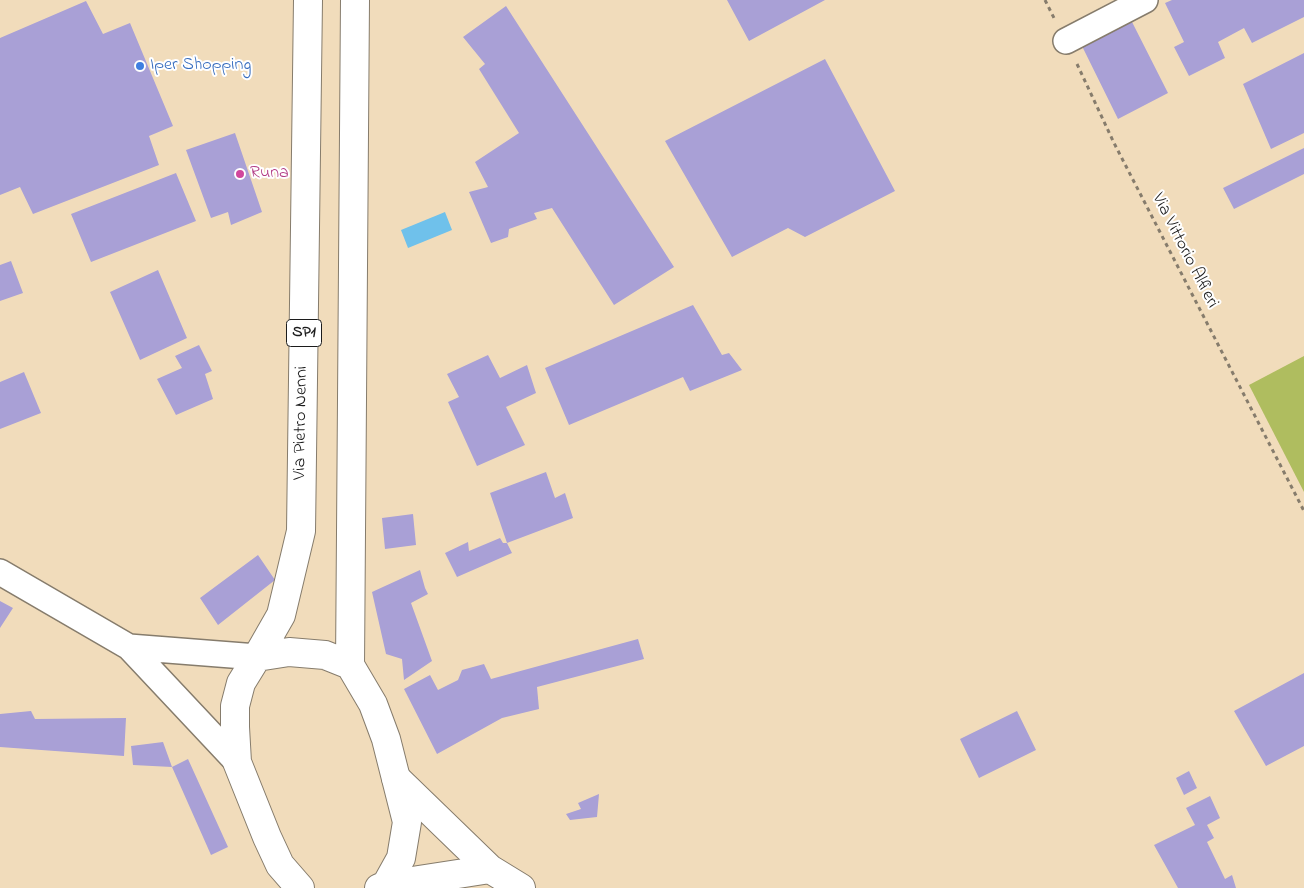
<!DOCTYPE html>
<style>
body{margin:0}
canvas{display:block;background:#f1dcbb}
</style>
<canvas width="1304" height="888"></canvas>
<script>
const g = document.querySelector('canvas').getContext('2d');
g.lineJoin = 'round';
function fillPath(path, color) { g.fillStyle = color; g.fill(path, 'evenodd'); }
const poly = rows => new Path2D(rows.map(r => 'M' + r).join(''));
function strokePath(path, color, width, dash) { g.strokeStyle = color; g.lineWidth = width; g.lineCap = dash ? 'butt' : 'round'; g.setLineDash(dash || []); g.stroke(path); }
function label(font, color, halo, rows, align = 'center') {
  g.font = font + ' "Indie Flower",sans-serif'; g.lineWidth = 4; g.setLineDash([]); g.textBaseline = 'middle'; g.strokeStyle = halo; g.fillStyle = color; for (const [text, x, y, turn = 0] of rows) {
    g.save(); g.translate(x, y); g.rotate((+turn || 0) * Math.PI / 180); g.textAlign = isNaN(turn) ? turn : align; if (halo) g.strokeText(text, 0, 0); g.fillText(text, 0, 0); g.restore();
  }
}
const green = poly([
 [1304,356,1304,492,1249,385]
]);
const water = poly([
 [445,212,452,230,408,248,401,230]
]);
const building = poly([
 [727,0,825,0,749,41],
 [1172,0,1304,0,1304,17,1252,43,1244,28,1218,42,1225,58,1189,76,1174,47,1184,42,1165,3],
 [86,1,103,34,130,23,173,126,149,136,159,165,33,214,20,187,0,195,0,38],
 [506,6,674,267,614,305,552,208,534,213,537,219,509,229,508,237,491,243,469,192,488,187,475,162,519,133,479,69,485,64,463,37],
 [1130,18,1168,93,1118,119,1080,42],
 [1304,53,1304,133,1271,149,1243,84],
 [825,59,895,191,805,237,788,228,732,257,665,141],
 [235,133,262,212,231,225,228,212,211,218,186,150],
 [1304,148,1304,174,1234,209,1223,188],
 [176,173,196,221,91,262,71,214],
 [11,261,23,293,0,301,0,265],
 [158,270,187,338,140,360,110,292],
 [693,305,722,355,729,353,742,370,690,391,683,377,569,425,545,368],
 [199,345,212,371,205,374,213,399,176,415,157,379,182,368,175,356],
 [488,355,500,378,527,365,536,393,506,407,525,445,477,466,448,402,459,397,447,374],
 [24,372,41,413,0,429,0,382],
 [546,472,555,498,565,493,573,518,507,543,490,493],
 [413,514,416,545,385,549,382,518],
 [500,538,503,543,507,543,512,553,457,577,445,553,468,542,469,551],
 [258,555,275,580,218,625,200,598],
 [420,570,425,588,428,594,411,603,432,661,404,680,402,659,386,654,372,592],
 [0,601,13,608,0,628],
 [638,639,644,659,537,687,539,709,502,718,437,754,404,689,430,675,438,690,458,680,462,670,484,664,491,679],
 [1304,673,1304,746,1266,766,1234,711],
 [31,711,35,719,126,718,124,756,0,747,0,714],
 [1017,711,1036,750,979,778,960,739],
 [163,742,172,767,133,765,131,746],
 [188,759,228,847,211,855,172,767],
 [1189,771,1197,788,1184,795,1176,778],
 [599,794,597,817,570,820,566,814,581,809,578,803],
 [1210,796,1220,818,1207,825,1214,838,1207,842,1225,879,1232,875,1236,888,1178,888,1154,845,1195,825,1186,808]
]);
const path = poly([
 [1045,0,1055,20],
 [1077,64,1114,143,1304,511]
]);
const street = poly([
 [1066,41,1145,0],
 [0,572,129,647,237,762],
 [129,647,257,657]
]);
const secondary = poly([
 [396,778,490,869,521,888],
 [386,885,490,869]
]);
const primary = poly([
 [257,657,281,615,301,531,308,0],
 [350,665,355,0],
 [300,888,280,865,267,837,237,762,235,727,235,706,241,683,257,657,289,652,325,655,350,665,373,704,386,739,407,822,401,858,386,885,379,888]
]);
const markers = [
 [140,66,5,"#3f7fe0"],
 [240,174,5,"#d1479c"]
];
const shields = [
 [304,333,35]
];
const shieldNames = [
 ["SP1",304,333]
];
const shopNames = [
 ["Iper Shopping",150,66]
];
const hotelNames = [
 ["Runa",250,174]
];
const streetNames = [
 ["Via Vittorio Alfieri",1184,251,63],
 ["Via Pietro Nenni",302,423,-89]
];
fillPath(green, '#afbd5f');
fillPath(water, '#6fc1eb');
fillPath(building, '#a9a0d6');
strokePath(street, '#867c6c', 28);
strokePath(secondary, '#867c6c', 30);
strokePath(primary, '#867c6c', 30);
strokePath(path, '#867c6c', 3, [4, 4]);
strokePath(street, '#fff', 25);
strokePath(secondary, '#fff', 28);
strokePath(primary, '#fff', 28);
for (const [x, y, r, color] of markers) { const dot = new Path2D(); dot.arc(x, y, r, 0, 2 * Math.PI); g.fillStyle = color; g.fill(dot); strokePath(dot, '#fff', 2); }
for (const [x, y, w] of shields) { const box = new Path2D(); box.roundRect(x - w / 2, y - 13.5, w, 27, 4); g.fillStyle = '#fff'; g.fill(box); strokePath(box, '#1c1c1c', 1); }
label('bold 16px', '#1c1c1c', null, shieldNames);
label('18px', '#366cbe', '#fff', shopNames, 'left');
label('18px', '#b23c85', '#fff', hotelNames, 'left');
label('18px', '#1c1c1c', '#fff', streetNames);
</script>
